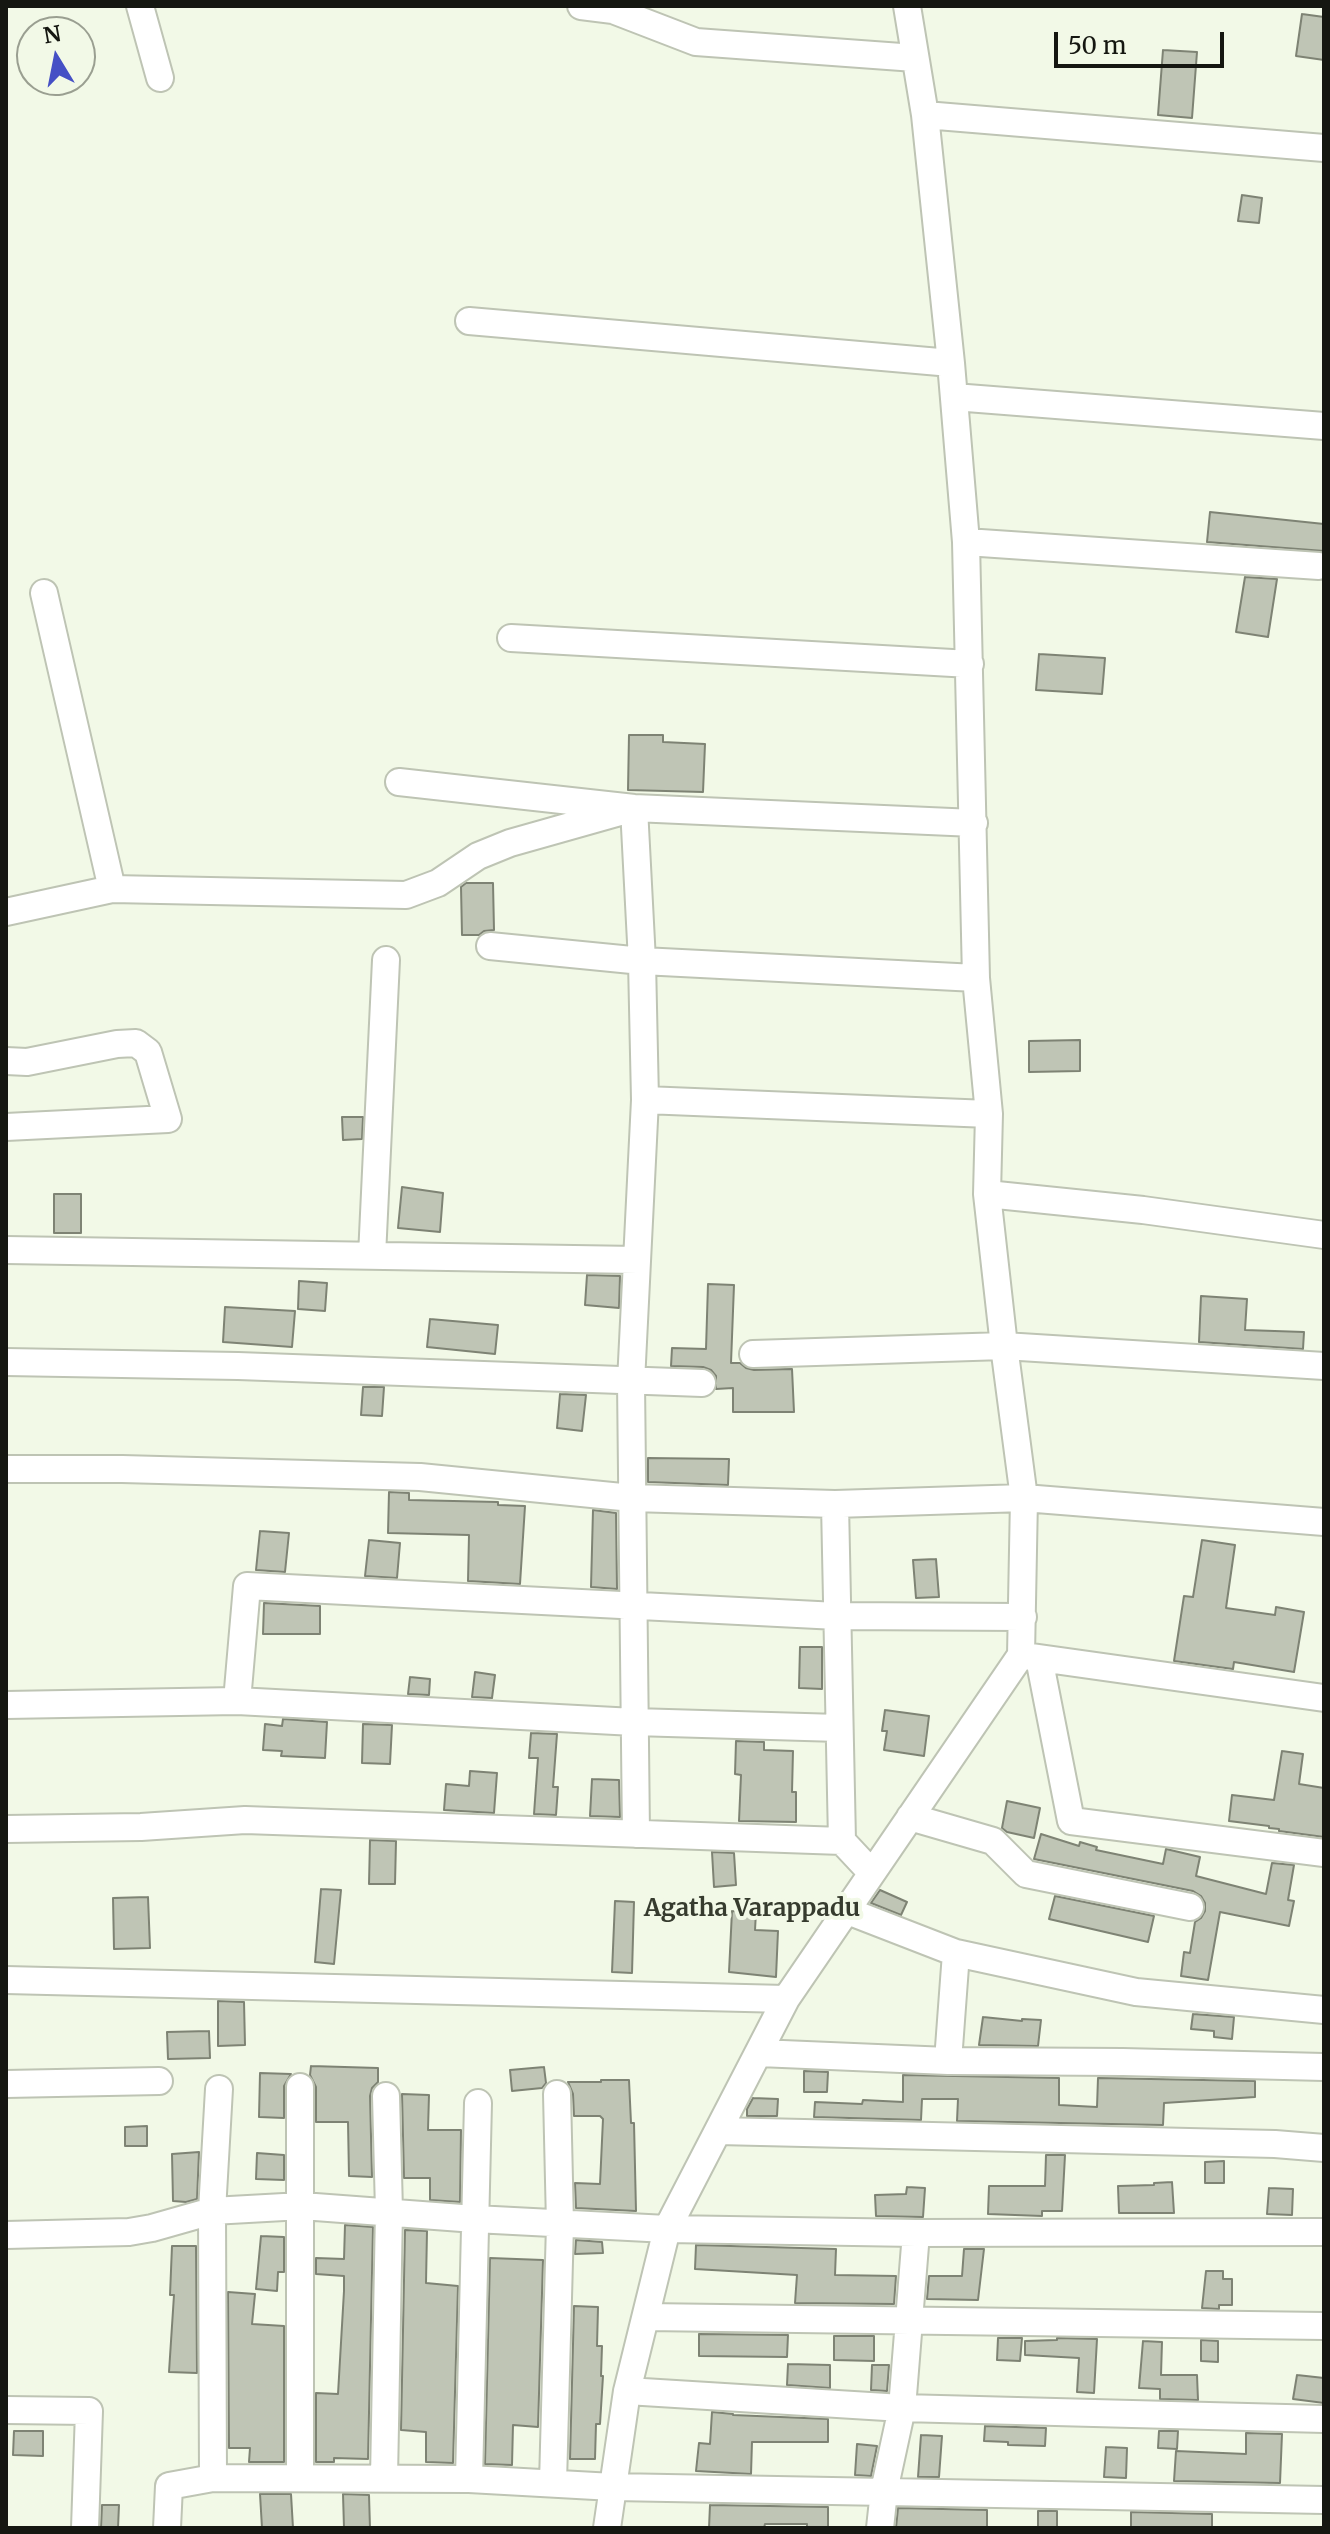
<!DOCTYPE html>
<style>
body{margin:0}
#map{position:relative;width:1330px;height:2534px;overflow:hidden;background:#f2f9e7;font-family:Merriweather,serif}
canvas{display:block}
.frame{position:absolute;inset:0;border:8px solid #151711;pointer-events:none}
.north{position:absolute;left:16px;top:16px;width:80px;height:80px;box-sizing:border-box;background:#f2f9e7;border:2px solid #9a9f91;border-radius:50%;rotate:350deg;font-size:22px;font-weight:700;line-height:32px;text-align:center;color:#151711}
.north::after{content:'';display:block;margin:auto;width:28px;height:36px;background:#4550c5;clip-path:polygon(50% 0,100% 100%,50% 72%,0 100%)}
.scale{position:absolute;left:1054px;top:32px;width:170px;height:36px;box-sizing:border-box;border:4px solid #151711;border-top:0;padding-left:10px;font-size:24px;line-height:28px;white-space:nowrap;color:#151711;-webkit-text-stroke:6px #f2f9e7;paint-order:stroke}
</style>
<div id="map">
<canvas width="1330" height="2534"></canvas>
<div class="frame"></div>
<div class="north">N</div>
<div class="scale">50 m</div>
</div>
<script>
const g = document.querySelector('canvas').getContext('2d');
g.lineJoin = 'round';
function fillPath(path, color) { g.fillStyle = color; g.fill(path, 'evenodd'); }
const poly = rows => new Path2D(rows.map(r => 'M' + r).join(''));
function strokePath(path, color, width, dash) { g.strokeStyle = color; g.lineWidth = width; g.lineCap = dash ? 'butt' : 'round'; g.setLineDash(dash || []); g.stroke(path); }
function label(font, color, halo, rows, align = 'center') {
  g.font = font + ' Merriweather,serif'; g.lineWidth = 8; g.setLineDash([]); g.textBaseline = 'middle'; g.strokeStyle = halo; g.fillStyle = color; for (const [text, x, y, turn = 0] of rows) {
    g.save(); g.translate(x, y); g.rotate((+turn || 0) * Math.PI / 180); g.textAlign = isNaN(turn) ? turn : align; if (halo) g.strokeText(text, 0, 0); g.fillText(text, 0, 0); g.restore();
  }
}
const building = poly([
 [1302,14,1324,17,1324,60,1296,56,1302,14],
 [1163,50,1197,52,1192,118,1158,115,1163,50],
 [1242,195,1262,198,1259,223,1238,221,1242,195],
 [1210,512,1324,524,1324,551,1207,542,1210,512],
 [1245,577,1277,579,1268,637,1236,632,1245,577],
 [1039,654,1105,658,1102,694,1036,690,1039,654],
 [629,735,663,735,663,742,705,744,703,792,628,790,629,735],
 [466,883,493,883,494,930,484,931,479,935,462,935,461,887,466,883],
 [1080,1040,1080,1071,1029,1072,1029,1041,1080,1040],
 [342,1117,363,1117,362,1139,343,1140,342,1117],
 [402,1187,443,1193,440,1232,398,1228,402,1187],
 [54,1194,81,1194,81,1233,54,1233,54,1194],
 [587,1275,620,1276,619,1308,585,1305,587,1275],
 [299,1281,327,1283,325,1311,298,1309,299,1281],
 [708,1284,734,1285,731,1363,740,1363,746,1368,754,1370,792,1369,794,1412,733,1412,733,1388,716,1389,716,1376,711,1370,703,1367,671,1366,672,1348,706,1349,708,1284],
 [1201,1296,1247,1299,1245,1330,1304,1332,1303,1349,1199,1342,1201,1296],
 [225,1307,295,1311,292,1347,223,1342,225,1307],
 [430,1319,498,1325,495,1354,427,1347,430,1319],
 [363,1387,384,1387,382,1416,361,1415,363,1387],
 [560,1394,586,1395,582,1431,557,1428,560,1394],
 [648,1458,729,1459,728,1485,648,1482,648,1458],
 [389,1492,409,1493,409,1500,498,1502,498,1505,525,1506,520,1584,468,1581,469,1535,388,1533,389,1492],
 [593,1510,616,1513,617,1589,591,1587,593,1510],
 [260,1531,289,1533,285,1572,256,1570,260,1531],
 [369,1540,400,1543,397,1578,365,1576,369,1540],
 [1202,1540,1235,1545,1226,1608,1275,1615,1276,1607,1304,1612,1294,1672,1234,1662,1233,1669,1174,1661,1184,1596,1193,1597,1202,1540],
 [936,1559,939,1597,916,1598,913,1560,936,1559],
 [264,1603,320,1606,320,1634,263,1634,264,1603],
 [800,1647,822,1647,822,1689,799,1688,800,1647],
 [475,1672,495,1675,492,1698,472,1697,475,1672],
 [410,1677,430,1679,429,1695,408,1694,410,1677],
 [885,1710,929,1716,924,1756,884,1750,887,1731,882,1731,885,1710],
 [283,1719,327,1722,325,1758,281,1756,282,1751,263,1750,265,1724,282,1726,283,1719],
 [363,1724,392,1725,390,1764,362,1763,363,1724],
 [531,1733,557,1734,553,1787,558,1787,556,1815,534,1814,538,1758,529,1758,531,1733],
 [736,1741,764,1742,764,1750,793,1751,792,1792,796,1792,796,1822,739,1821,741,1775,735,1774,736,1741],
 [1282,1751,1303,1754,1299,1784,1324,1788,1324,1837,1279,1831,1279,1829,1269,1828,1269,1826,1229,1821,1232,1795,1274,1800,1282,1751],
 [470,1771,497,1773,494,1813,444,1810,446,1784,469,1786,470,1771],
 [592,1779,619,1780,620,1817,590,1816,592,1779],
 [1007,1801,1040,1808,1034,1838,1007,1832,1002,1828,1007,1801],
 [1041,1834,1079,1846,1080,1842,1097,1847,1096,1850,1163,1864,1166,1849,1200,1857,1196,1876,1266,1894,1272,1863,1294,1865,1288,1900,1294,1901,1289,1926,1220,1912,1208,1980,1181,1976,1184,1952,1190,1953,1195,1922,1201,1918,1205,1911,1205,1903,1201,1896,1193,1891,1034,1859,1041,1834],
 [370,1840,396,1841,395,1884,369,1884,370,1840],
 [712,1852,734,1853,736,1885,714,1887,712,1852],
 [321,1889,341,1890,334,1964,315,1962,321,1889],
 [880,1890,907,1902,901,1915,871,1903,880,1890],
 [1055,1896,1154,1916,1148,1942,1049,1919,1055,1896],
 [148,1897,150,1948,114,1949,113,1898,148,1897],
 [615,1901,634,1902,632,1973,612,1972,615,1901],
 [732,1911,756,1912,755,1930,778,1931,776,1977,729,1972,732,1911],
 [218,2001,244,2002,245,2045,218,2046,218,2001],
 [1193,2014,1234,2017,1232,2039,1214,2037,1214,2031,1191,2029,1193,2014],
 [983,2017,1022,2021,1022,2019,1041,2020,1038,2046,979,2045,983,2017],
 [209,2031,210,2058,168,2059,167,2032,209,2031],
 [311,2066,378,2068,378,2082,372,2088,370,2096,372,2177,349,2176,348,2122,316,2122,316,2087,310,2075,311,2066],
 [544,2067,546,2083,542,2088,512,2091,510,2070,544,2067],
 [804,2071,828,2072,827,2092,804,2092,804,2071],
 [260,2073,291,2074,284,2086,284,2118,259,2117,260,2073],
 [903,2075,1059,2078,1059,2105,1097,2107,1098,2078,1255,2081,1255,2097,1164,2103,1163,2125,957,2121,958,2099,922,2099,921,2120,814,2117,815,2102,862,2104,863,2100,903,2102,903,2075],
 [601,2080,629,2080,631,2123,634,2123,636,2211,576,2208,575,2183,600,2184,603,2119,600,2116,574,2116,573,2094,568,2082,601,2082,601,2080],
 [402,2094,429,2095,428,2130,461,2130,460,2202,430,2200,430,2178,404,2178,402,2094],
 [753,2098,778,2099,777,2116,747,2116,747,2109,753,2098],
 [147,2126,147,2146,125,2146,125,2127,147,2126],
 [199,2152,197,2199,186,2202,173,2201,172,2154,199,2152],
 [257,2153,284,2155,284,2180,256,2179,257,2153],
 [1046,2155,1065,2155,1062,2211,1042,2211,1042,2216,988,2214,989,2186,1045,2186,1046,2155],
 [1224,2161,1224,2183,1205,2183,1205,2162,1224,2161],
 [1172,2182,1174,2213,1119,2213,1118,2186,1154,2185,1154,2183,1172,2182],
 [907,2187,925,2188,923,2217,876,2216,875,2195,906,2194,907,2187],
 [1269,2188,1293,2189,1292,2215,1267,2214,1269,2188],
 [345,2225,373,2227,368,2459,334,2458,334,2462,316,2462,316,2393,338,2394,344,2291,344,2276,316,2274,316,2258,344,2259,345,2225],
 [405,2230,427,2231,426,2283,458,2286,453,2463,426,2462,426,2432,401,2430,405,2230],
 [261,2236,284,2237,284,2272,278,2272,277,2291,256,2289,261,2236],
 [576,2240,602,2242,603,2253,575,2254,576,2240],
 [696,2245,836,2249,835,2275,896,2276,894,2304,795,2303,797,2275,695,2269,696,2245],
 [172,2246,196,2246,197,2373,169,2372,174,2295,170,2295,172,2246],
 [964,2249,984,2249,978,2300,927,2299,929,2276,962,2276,964,2249],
 [490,2258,543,2260,538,2427,513,2425,512,2465,485,2464,490,2258],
 [1206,2271,1223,2271,1223,2279,1232,2279,1232,2305,1219,2305,1219,2309,1202,2308,1206,2271],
 [228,2292,255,2294,252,2324,284,2326,284,2462,249,2462,250,2448,229,2448,228,2292],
 [574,2306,598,2307,597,2346,602,2346,601,2376,603,2376,600,2424,596,2424,595,2459,570,2459,574,2306],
 [699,2334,788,2335,787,2357,699,2356,699,2334],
 [834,2336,874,2336,874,2361,834,2360,834,2336],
 [998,2338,1022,2338,1020,2361,997,2360,998,2338],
 [1057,2338,1097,2339,1094,2393,1077,2392,1079,2358,1025,2355,1025,2341,1057,2340,1057,2338],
 [1201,2340,1218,2341,1218,2362,1201,2361,1201,2340],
 [1143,2341,1162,2342,1161,2375,1197,2375,1198,2400,1160,2399,1160,2389,1139,2388,1143,2341],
 [788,2364,830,2365,830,2388,787,2385,788,2364],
 [872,2365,889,2365,887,2391,871,2390,872,2365],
 [1297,2375,1324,2378,1324,2403,1293,2399,1297,2375],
 [712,2412,733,2414,733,2415,828,2419,828,2442,752,2442,751,2474,696,2471,699,2443,710,2444,712,2412],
 [985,2426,1046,2428,1045,2446,1008,2445,1008,2442,984,2441,985,2426],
 [14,2431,43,2431,43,2456,13,2455,14,2431],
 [1159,2431,1178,2431,1177,2449,1158,2448,1159,2431],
 [1246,2433,1282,2434,1280,2483,1174,2481,1176,2451,1246,2454,1246,2433],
 [921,2435,942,2436,939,2477,918,2477,921,2435],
 [857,2444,877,2446,871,2476,855,2475,857,2444],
 [1106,2447,1127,2448,1126,2478,1104,2477,1106,2447],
 [260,2494,291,2494,293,2528,262,2528,260,2494],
 [343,2494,369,2495,370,2528,344,2528,343,2494],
 [102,2505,119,2505,118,2528,101,2528,102,2505],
 [710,2505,828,2507,828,2528,807,2527,807,2524,765,2524,764,2528,709,2528,710,2505],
 [898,2508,987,2510,987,2528,896,2528,898,2508],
 [1038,2511,1057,2511,1057,2528,1038,2528,1038,2511],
 [1131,2512,1212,2514,1212,2528,1131,2528,1131,2512]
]);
const street = poly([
 [140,6,160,78],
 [581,6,613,10,696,42,915,58],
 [925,115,1324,148],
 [469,321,951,363],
 [954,397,1324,426],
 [966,542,1319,566],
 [44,593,112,889],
 [511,638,970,664],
 [399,782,634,808,974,823],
 [634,808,642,961,645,1100,631,1382,636,1834],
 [6,912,112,889,406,895,438,883,478,856,510,843,634,808],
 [490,946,642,961,976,978],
 [6,1061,27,1062,117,1044,136,1043,148,1052,168,1119,6,1127],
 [645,1100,989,1114],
 [987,1194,1143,1210,1324,1235],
 [6,1250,637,1260],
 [372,1256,386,960],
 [753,1354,1004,1346,1324,1366],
 [6,1362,238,1366,702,1383],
 [6,1469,122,1469,420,1477,632,1498,835,1504,1024,1498,1324,1522],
 [835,1504,842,1841,871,1872],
 [1025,1656,1324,1698],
 [1039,1658,1071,1821,1324,1853],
 [237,1701,247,1586,837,1616,1023,1617],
 [6,1705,237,1701,634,1722,839,1728],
 [910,1817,993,1841,1026,1874,1190,1907],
 [6,1829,141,1827,245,1820,842,1841],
 [845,1910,956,1953,1136,1992,1324,2010],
 [6,1980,786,1999],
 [759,2053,948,2061,1123,2062,1324,2067],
 [948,2061,956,1953],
 [6,2084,159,2081],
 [718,2131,1275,2144,1324,2148],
 [6,2235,129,2232,152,2228,212,2211,302,2206,475,2219,667,2229,916,2233,1324,2232],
 [646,2317,1324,2326],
 [627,2391,902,2408,1324,2419],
 [6,2410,89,2411,85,2528],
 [213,2478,212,2211,219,2089],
 [300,2478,300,2087],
 [384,2478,389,2211,386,2096],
 [469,2479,478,2103],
 [553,2483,560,2224,557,2094],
 [167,2528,169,2486,213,2478,469,2479,613,2487,627,2391,667,2229,786,1999,1021,1655,1024,1498,1004,1346,987,1194,989,1114,976,978,966,542,951,363,925,115,907,6],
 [607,2528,613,2487,1324,2500],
 [880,2528,884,2491,902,2408,916,2233]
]);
const neighbourhoodNames = [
 ["Agatha Varappadu",752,1909]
];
fillPath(building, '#bfc5b5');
strokePath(building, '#7e8374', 2);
strokePath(street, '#bec4b4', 30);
strokePath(street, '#fff', 26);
label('bold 24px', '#363b2e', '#f2f9e7', neighbourhoodNames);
</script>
